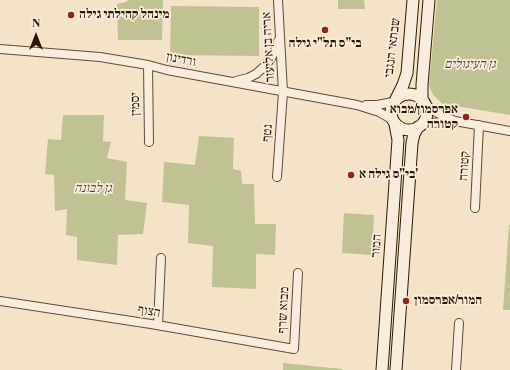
<!DOCTYPE html>
<meta charset="utf-8">
<style>
body{margin:0}
#map{position:relative;width:510px;height:370px;overflow:hidden;background:#f4e3c9;font-family:"Libre Bodoni",serif}
canvas{display:block}
.north{position:absolute;left:16px;top:16px;width:40px;height:40px;-webkit-text-stroke:3px #f8eddc;paint-order:stroke;rotate:0deg;font-size:11px;font-weight:700;line-height:16px;text-align:center;color:#2c1800}
.north::after{content:'';display:block;margin:auto;width:14px;height:18px;background:#2c1800;clip-path:polygon(50% 0,100% 100%,50% 72%,0 100%)}
</style>
<div id="map">
<canvas width="510" height="370"></canvas>
<div class="north">N</div>
</div>
<script>
const g = document.querySelector('canvas').getContext('2d');
g.lineJoin = 'round';
function fillPath(path, color) { g.fillStyle = color; g.fill(path, 'evenodd'); }
const poly = rows => new Path2D(rows.map(r => 'M' + r).join(''));
function strokePath(path, color, width, dash) { g.strokeStyle = color; g.lineWidth = width; g.lineCap = dash ? 'butt' : 'round'; g.setLineDash(dash || []); g.stroke(path); }
function label(font, color, halo, rows, align = 'center') {
  g.font = font + ' "Libre Bodoni","Frank Ruhl Libre",serif'; g.lineWidth = 3.5; g.setLineDash([]); g.textBaseline = 'middle'; g.strokeStyle = halo; g.fillStyle = color; for (const [text, x, y, turn = 0] of rows) {
    g.save(); g.translate(x, y); g.rotate((+turn || 0) * Math.PI / 180); g.textAlign = isNaN(turn) ? turn : align; if (halo) g.strokeText(text, 0, 0); g.fillText(text, 0, 0); g.restore();
  }
}
const green = poly([
 [128,0,163,0,162,40,118,40,117,4,126,2],
 [338,0,364,0,365,9,338,9],
 [437,0,510,0,510,115,443,104,433,95,429,85],
 [171,6,259,7,259,56,170,55],
 [63,115,104,115,103,141,111,142,107,158,127,162,125,200,147,203,143,234,118,235,117,265,77,260,77,237,66,235,67,209,55,211,54,175,45,174,48,139,61,140],
 [199,136,234,138,233,169,241,171,242,184,254,184,255,224,276,224,275,255,256,254,256,289,212,287,213,246,188,243,189,205,162,202,164,162,195,165],
 [344,213,374,215,372,255,342,253],
 [509,225,510,225,510,310,503,310],
 [283,363,342,369,342,370,283,370]
]);
const street = poly([
 [0,49,100,57,148,65,167,70,357,105,379,112,393,120],
 [148,65,149,142],
 [236,81,248,78,256,74,266,65,271,58,276,49,278,41],
 [425,104,434,111,443,116,455,121,510,131],
 [366,105,377,105,393,102],
 [422,124,452,121],
 [277,177,283,92,278,0],
 [475,208,479,125],
 [0,301,151,324,294,349,298,273],
 [158,325,161,258],
 [456,370,459,323]
]);
const secondary = poly([
 '391 112a18 18 0 1 1 36 0a18 18 0 1 1-36 0Z',
 [396,99,403,85,407,73,413,0],
 [422,99,422,85,429,0],
 [382,370,398,140,395,124],
 [396,370,412,143,414,134,418,127]
]);
const markers = [
 [71,15,4,"#8f2418"],
 [325,30,4,"#8f2418"],
 [466,117,4,"#8f2418"],
 [351,175,4,"#8f2418"],
 [406,301,4,"#8f2418"]
];
const poiNames = [
 ["מינהל קהילתי גילה",79,15],
 ["בי\"ס תל\"י גילה",325,44,"center"],
 ["אפרסמון/מבוא",458,110,"right"],
 ["קטורה",458,125,"right"],
 ["בי\"ס גילה א'",359,175],
 ["המור/אפרסמון",414,301]
];
const streetNames = [
 ["אריה בן אליעזר",269,47,-93],
 ["שבתאי הנגבי",393,48,-83],
 ["ורדינון",181,60,11],
 ["יסמין",136,104,-91],
 ["נטף",268,133,-86],
 ["קטורה",465,166,-87],
 ["המור",377,246,-86],
 ["מבוא שרף",284,310,-87],
 ["הצוף",149,312,9]
];
const parkNames = [
 ["גן העיגולים",470,65],
 ["גן לבונה",93,189]
];
fillPath(green, '#c1c293');
strokePath(street, '#5e4b32', 10);
strokePath(secondary, '#2c1800', 13);
strokePath(street, '#f8eddc', 8);
strokePath(secondary, '#f8eddc', 11);
for (const [x, y, r, color] of markers) { const dot = new Path2D(); dot.arc(x, y, r, 0, 2 * Math.PI); g.fillStyle = color; g.fill(dot); strokePath(dot, '#f8eddc', 1.5); }
label('bold 13px', '#2c1800', '#f8eddc', poiNames, 'left');
label('13px', '#2c1800', '#f8eddc', streetNames);
label('italic 13px', '#594b2c', '#f8eddc', parkNames);
</script>
